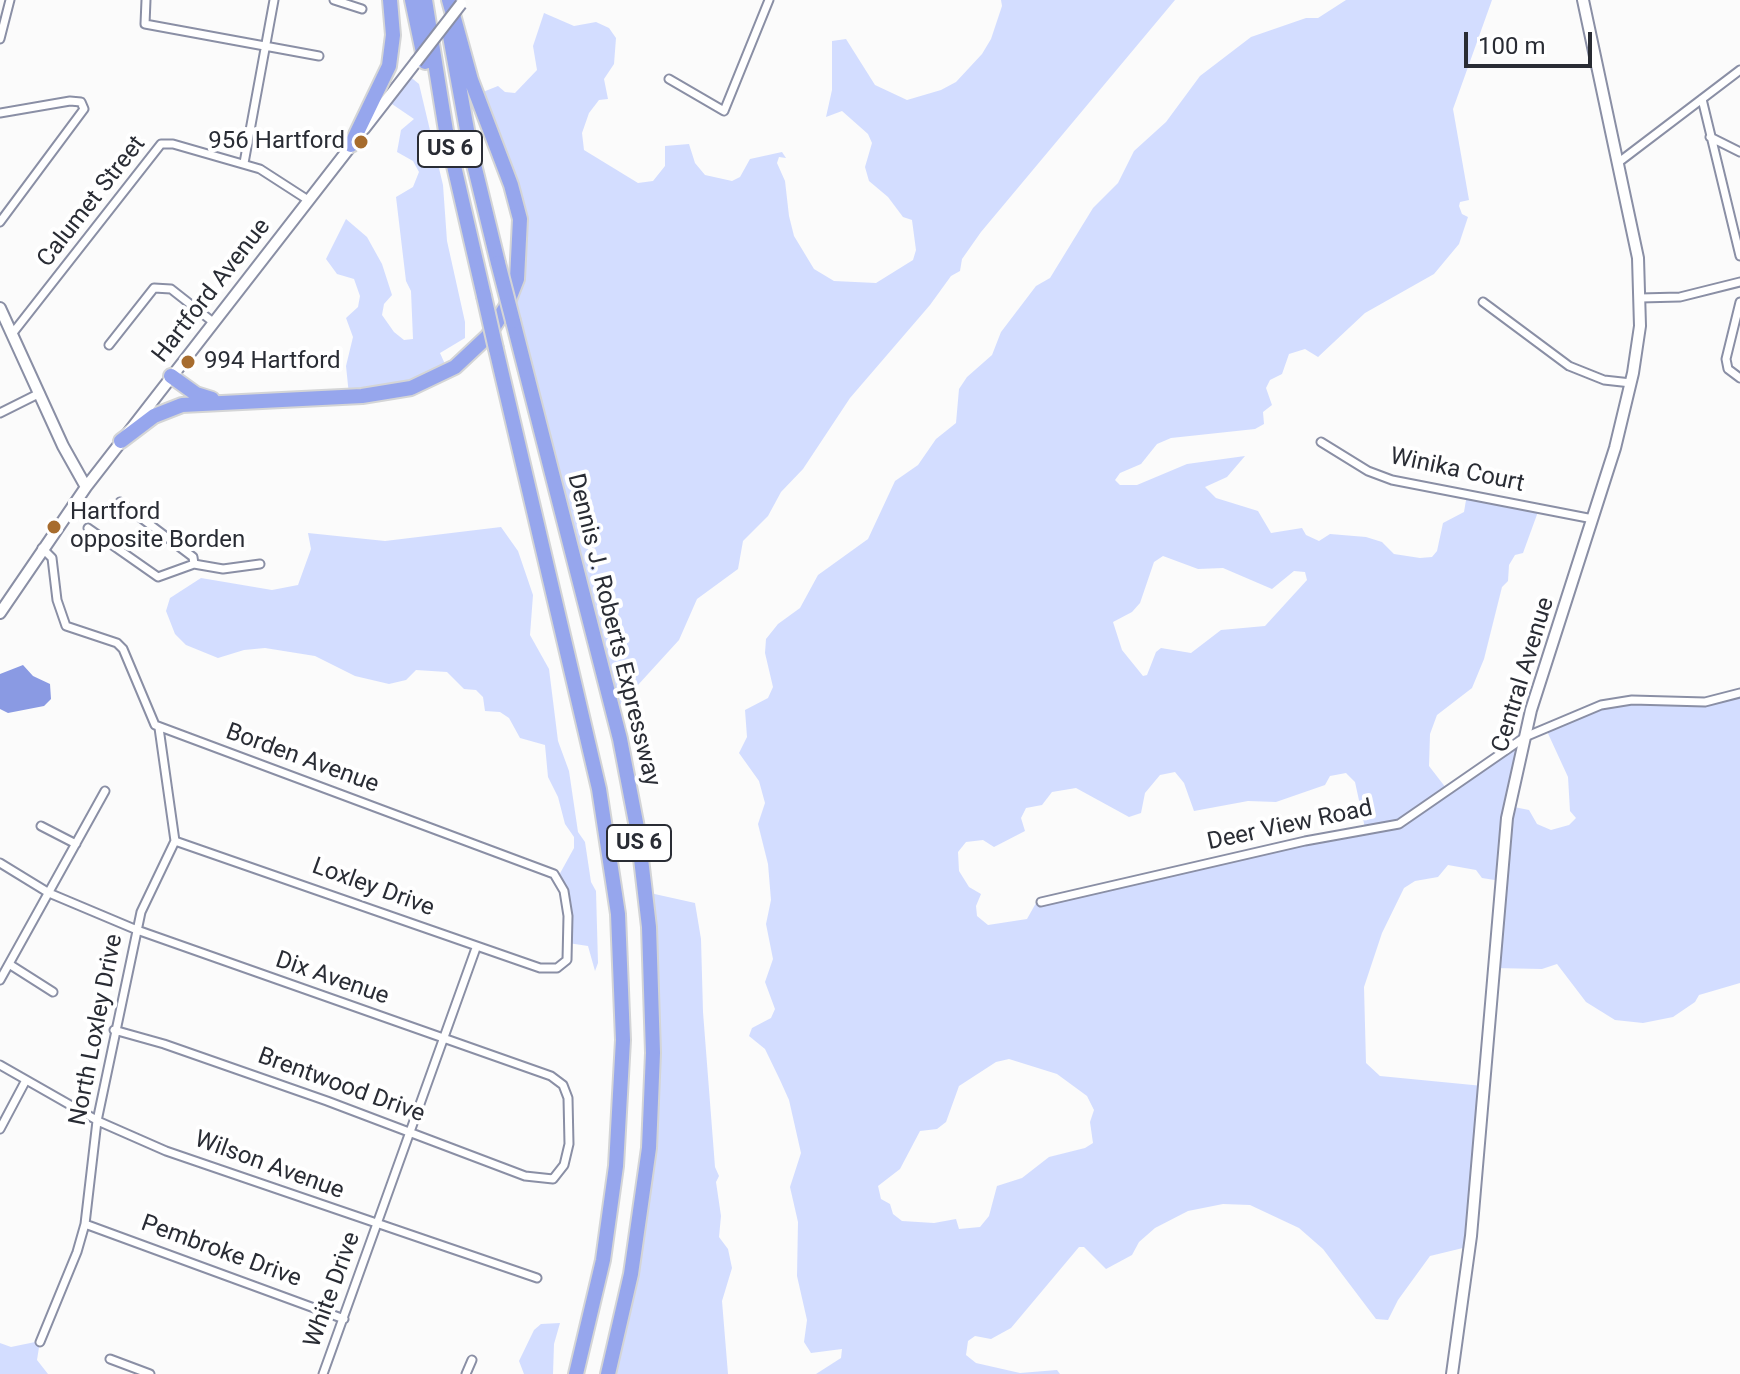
<!DOCTYPE html>
<style>
body{margin:0}
#map{position:relative;width:1740px;height:1374px;overflow:hidden;background:#fbfbfb;font-family:Roboto,sans-serif}
canvas{display:block}
.scale{position:absolute;left:1464px;top:32px;width:128px;height:36px;box-sizing:border-box;border:4px solid #292c34;border-top:0;padding-left:10px;font-size:24px;line-height:28px;white-space:nowrap;color:#292c34;-webkit-text-stroke:6px #fff;paint-order:stroke}
</style>
<div id="map">
<canvas width="1740" height="1374"></canvas>
<div class="scale">100 m</div>
</div>
<script>
const g = document.querySelector('canvas').getContext('2d');
g.lineJoin = 'round';
function fillPath(path, color) { g.fillStyle = color; g.fill(path, 'evenodd'); }
const poly = rows => new Path2D(rows.map(r => 'M' + r).join(''));
function strokePath(path, color, width, dash) { g.strokeStyle = color; g.lineWidth = width; g.lineCap = dash ? 'butt' : 'round'; g.setLineDash(dash || []); g.stroke(path); }
function label(font, color, halo, rows, align = 'center') {
  g.font = font + ' Roboto,sans-serif'; g.lineWidth = 8; g.setLineDash([]); g.textBaseline = 'middle'; g.strokeStyle = halo; g.fillStyle = color; for (const [text, x, y, turn = 0] of rows) {
    g.save(); g.translate(x, y); g.rotate((+turn || 0) * Math.PI / 180); g.textAlign = isNaN(turn) ? turn : align; if (halo) g.strokeText(text, 0, 0); g.fillText(text, 0, 0); g.restore();
  }
}
const green = poly([
 [1001,0,1175,0,981,232,962,259,960,271,951,276,930,305,850,398,803,469,781,492,768,516,743,541,738,569,697,599,679,640,617,708,512,304,525,243,478,94,498,86,505,92,515,93,537,70,533,46,544,13,574,26,596,22,609,28,616,38,614,64,604,79,608,99,599,100,589,113,582,133,584,150,638,183,653,181,665,166,665,146,689,144,695,163,705,175,732,181,740,177,750,159,782,152,786,158,779,157,777,163,785,181,789,216,794,236,814,269,834,281,876,283,913,260,916,250,912,220,903,217,888,197,869,181,865,167,872,143,868,134,842,111,826,117,832,90,832,41,846,39,875,85,907,100,941,90,956,82,982,54,991,39,1002,6],
 [1346,0,1492,0,1453,109,1469,200,1460,202,1459,206,1462,214,1468,217,1459,244,1434,274,1365,313,1318,357,1305,349,1289,354,1282,374,1270,380,1266,388,1272,405,1263,412,1264,424,1255,429,1171,438,1157,444,1141,464,1120,473,1115,480,1120,485,1137,485,1187,464,1245,456,1227,477,1205,487,1216,498,1258,511,1271,533,1302,528,1306,535,1319,541,1330,534,1366,537,1382,542,1394,554,1420,558,1432,557,1437,551,1443,523,1464,512,1467,494,1539,509,1523,553,1515,555,1509,565,1508,581,1502,587,1484,659,1472,688,1437,715,1430,734,1429,766,1446,788,1522,739,1509,806,1529,810,1537,824,1551,830,1569,825,1576,818,1570,811,1568,777,1545,727,1607,703,1708,701,1740,692,1740,983,1699,995,1695,1002,1673,1017,1643,1023,1615,1020,1586,1002,1557,964,1542,969,1494,968,1501,881,1482,878,1476,870,1448,865,1438,877,1415,881,1404,888,1382,933,1364,987,1366,1063,1380,1076,1483,1086,1467,1247,1430,1256,1398,1300,1388,1320,1376,1319,1323,1249,1299,1228,1250,1205,1223,1204,1188,1211,1155,1228,1139,1242,1132,1255,1106,1269,1084,1247,1079,1247,1011,1328,991,1339,975,1336,968,1341,966,1355,976,1363,1020,1373,1057,1370,1060,1374,816,1374,841,1358,842,1349,811,1353,804,1342,807,1320,797,1276,798,1222,790,1187,801,1153,789,1100,780,1080,765,1049,749,1036,752,1028,771,1018,775,1009,765,982,773,959,766,924,771,900,768,864,758,824,765,803,759,781,739,753,747,737,745,710,768,698,773,687,765,653,766,639,778,624,800,608,818,575,868,539,895,481,918,465,936,439,956,423,959,389,967,377,992,355,1001,332,1036,286,1050,278,1093,208,1118,183,1134,151,1166,122,1200,76,1251,37,1306,18,1318,18],
 [1163,556,1198,569,1223,568,1272,589,1294,571,1305,572,1307,580,1265,626,1221,630,1191,653,1161,648,1156,652,1147,675,1143,676,1122,650,1113,622,1132,612,1140,603,1154,562],
 [1175,772,1184,783,1194,811,1248,801,1276,802,1325,785,1330,776,1346,773,1355,782,1365,828,1046,899,1036,903,1027,919,988,925,977,916,976,906,981,894,969,887,959,871,958,852,966,842,983,840,994,847,1025,831,1021,818,1026,808,1042,805,1052,792,1076,788,1129,817,1141,813,1145,793,1160,775],
 [1009,1059,1057,1074,1087,1096,1094,1110,1090,1122,1093,1143,1085,1148,1049,1157,1022,1178,997,1186,989,1216,980,1227,959,1229,956,1219,934,1223,902,1221,893,1214,890,1204,881,1199,878,1186,900,1169,920,1131,937,1129,946,1122,959,1086,996,1062],
 [408,75,419,84,443,185,447,241,465,322,465,338,440,353,449,373,349,395,346,366,353,337,346,318,358,307,360,296,354,279,337,274,326,259,346,219,367,237,382,264,392,295,384,304,382,315,394,332,404,340,413,339,411,291,406,281,396,197,413,187,419,172,413,161,397,152,401,130,414,119,389,102],
 [501,527,518,551,533,595,530,635,549,669,558,741,569,771,578,832,585,842,591,882,596,891,598,963,595,971,588,946,568,943,566,906,558,877,574,848,574,837,565,824,558,797,548,777,545,745,520,738,509,718,500,712,485,711,483,697,476,690,464,689,447,672,416,670,406,680,389,684,355,676,315,656,265,648,244,650,218,658,186,645,175,634,166,611,170,598,201,578,272,590,298,585,311,549,308,533,385,541],
 [650,893,695,903,701,939,703,1012,715,1167,719,1176,716,1182,721,1216,719,1237,728,1249,732,1268,722,1301,728,1374,609,1374,645,1199],
 [560,1323,554,1344,553,1374,524,1374,519,1361,534,1330,541,1324],
 [40,1341,37,1360,48,1374,0,1374,0,1343,11,1347]
]);
const water = poly([
 [23,665,33,676,50,684,51,699,44,706,8,713,0,709,0,674]
]);
const street = poly([
 [146,0,145,24,319,56],
 [334,0,362,9],
 [0,39,10,0],
 [669,79,724,111,769,0],
 [1702,99,1740,256],
 [0,113,70,101,81,102,84,109,0,222],
 [1710,137,1740,152],
 [1619,162,1740,70],
 [244,163,274,0],
 [1640,298,1680,297,1740,282],
 [1483,302,1569,366,1604,380,1631,383],
 [1740,302,1726,359,1728,369,1740,378],
 [12,334,161,144,173,144,260,169,308,200],
 [109,345,154,288,171,289,213,322],
 [0,413,40,393],
 [1321,442,1368,471,1392,480,1593,519],
 [120,502,193,557,194,564],
 [88,528,158,577,194,564,223,569,260,564],
 [42,548,52,558,57,600,66,626,117,643,123,649,155,725,554,874,564,891,568,916,567,960,557,968,540,968,175,841],
 [41,826,76,844],
 [0,863,49,893,137,930,551,1076,563,1085,568,1098,569,1144,564,1165,553,1179,525,1176,327,1101,164,1044,114,1030],
 [1041,902,1305,841,1399,824,1525,737,1601,705,1632,700,1705,702,1740,693],
 [9,964,53,992],
 [0,980,105,791],
 [0,1065,100,1122,166,1151,537,1278],
 [0,1129,26,1080],
 [85,1224,344,1319],
 [40,1342,77,1252,85,1224,97,1121,141,912,175,841,159,728],
 [110,1359,150,1374],
 [323,1374,476,948],
 [466,1374,472,1360]
]);
const secondary = poly([
 [364,129,416,62],
 [0,308,63,446,86,487],
 [0,613,86,487,354,142],
 [1452,1374,1471,1236,1507,818,1531,710,1615,448,1633,373,1640,326,1638,258,1583,0]
]);
const highway = poly([
 [412,0,425,62],
 [425,0,446,131,484,296],
 [450,36,471,152,498,263],
 [351,145,389,66,393,35,390,0],
 [513,321,620,739,638,833,649,927,653,1053,649,1148,631,1274,608,1374],
 [496,349,599,789,618,914,623,1040,616,1166,603,1260,576,1374],
 [171,376,196,394,212,399],
 [121,441,154,416,182,405,362,396,411,388,455,367,488,336,506,307,517,279,520,219,511,185,471,80,449,0]
]);
const secondaryBridge = poly([
 [416,62,461,4]
]);
const highwayBridge = poly([
 [498,263,513,321],
 [484,296,496,349]
]);
const markers = [
 [361,142,8,"#a76c2e"],
 [188,362,8,"#a76c2e"],
 [54,527,8,"#a76c2e"]
];
const shields = [
 [450,149,64],
 [639,843,64]
];
const shieldNames = [
 ["US 6",450,149],
 ["US 6",639,843]
];
const poiNames = [
 ["956 Hartford",345,142,"right"],
 ["994 Hartford",204,362],
 ["Hartford",70,513],
 ["opposite Borden",70,541]
];
const streetNames = [
 ["Calumet Street",92,202,-52],
 ["Hartford Avenue",212,291,-52],
 ["Winika Court",1457,471,12],
 ["Dennis J. Roberts Expressway",613,630,76],
 ["Central Avenue",1524,675,-73],
 ["Borden Avenue",302,759,20],
 ["Deer View Road",1290,826,-12],
 ["Loxley Drive",373,888,20],
 ["Dix Avenue",332,979,19],
 ["North Loxley Drive",97,1030,-79],
 ["Brentwood Drive",341,1086,20],
 ["Wilson Avenue",269,1166,20],
 ["Pembroke Drive",221,1252,20],
 ["White Drive",333,1290,-70]
];
fillPath(green, '#d3ddff');
fillPath(water, '#8a9ae3');
strokePath(street, '#8a8fa5', 11);
strokePath(secondary, '#8a8fa5', 14);
strokePath(highway, '#d4d5d6', 18);
strokePath(street, '#fff', 7);
strokePath(secondary, '#fff', 10);
strokePath(highway, '#96a6ed', 14);
strokePath(secondaryBridge, '#8a8fa5', 14, []);
strokePath(highwayBridge, '#d4d5d6', 18, []);
strokePath(secondaryBridge, '#fff', 10);
strokePath(highwayBridge, '#96a6ed', 14);
for (const [x, y, r, color] of markers) { const dot = new Path2D(); dot.arc(x, y, r, 0, 2 * Math.PI); g.fillStyle = color; g.fill(dot); strokePath(dot, '#fff', 3); }
for (const [x, y, w] of shields) { const box = new Path2D(); box.roundRect(x - w / 2, y - 18, w, 36, 6); g.fillStyle = '#fff'; g.fill(box); strokePath(box, '#292c34', 2); }
label('bold 22px', '#292c34', null, shieldNames);
label('24px', '#292c34', '#fff', poiNames, 'left');
label('24px', '#292c34', '#fff', streetNames);
</script>
